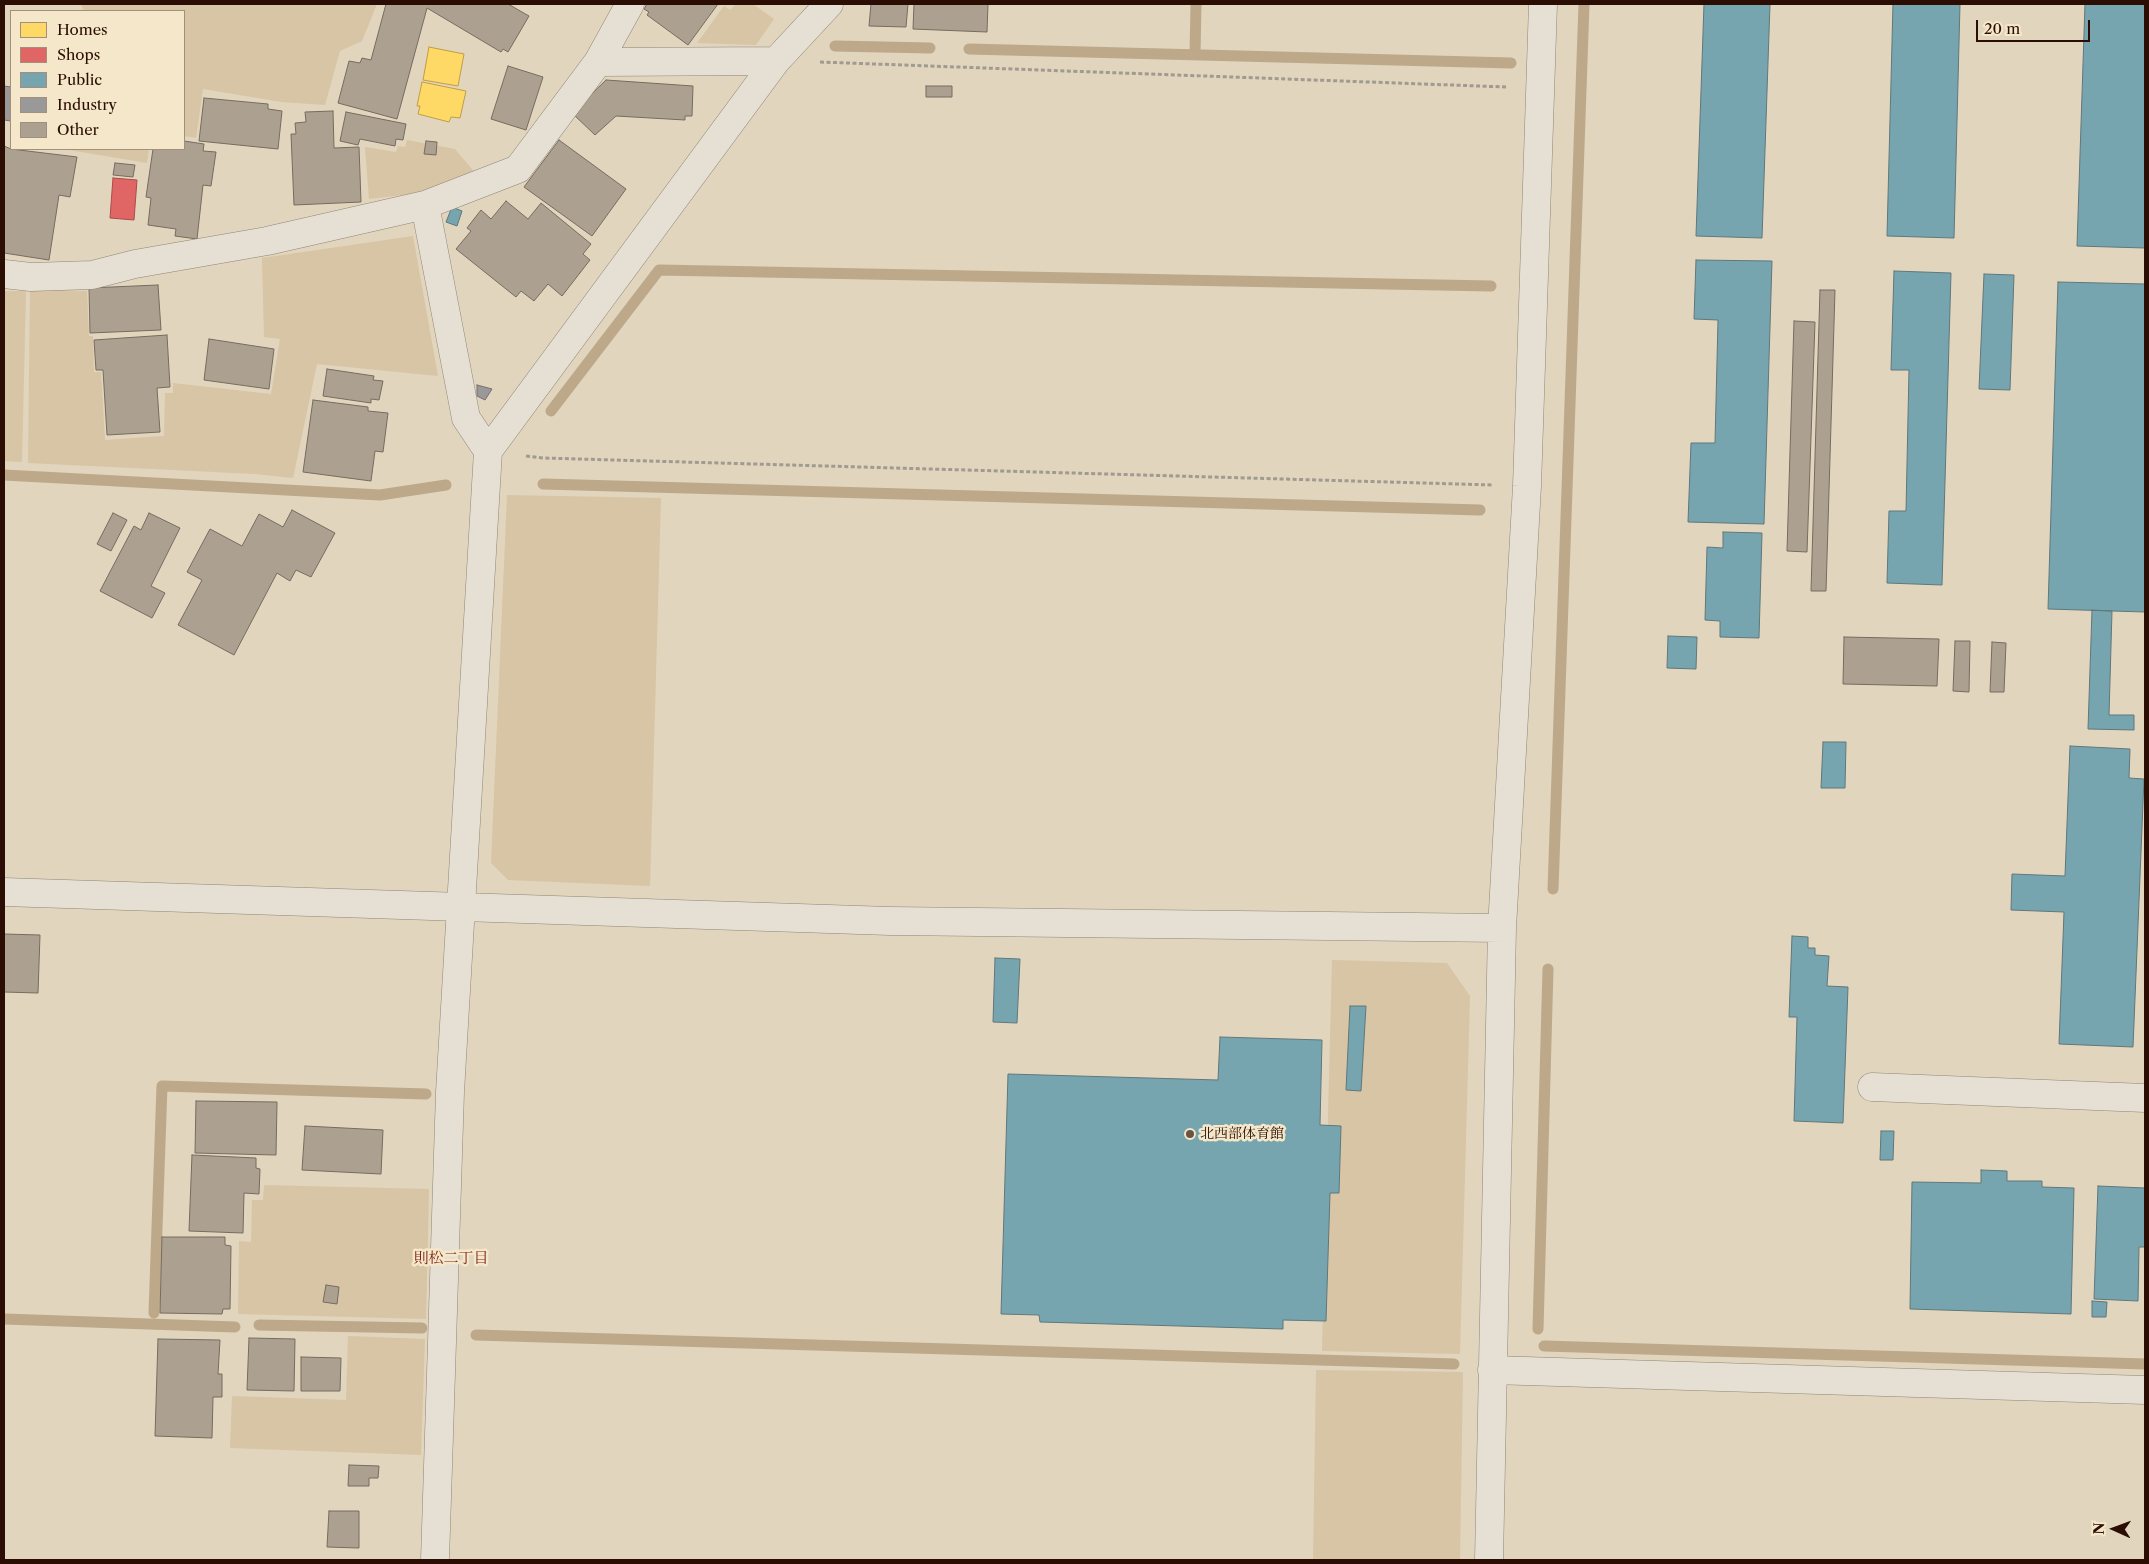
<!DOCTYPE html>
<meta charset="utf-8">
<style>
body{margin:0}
#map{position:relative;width:2149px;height:1564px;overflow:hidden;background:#e1d5bd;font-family:"Libre Caslon Text",serif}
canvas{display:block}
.frame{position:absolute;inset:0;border:5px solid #2b0d03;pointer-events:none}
.legend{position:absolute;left:10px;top:10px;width:175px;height:140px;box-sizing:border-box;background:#f5e8ca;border:1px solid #a4907a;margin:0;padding:6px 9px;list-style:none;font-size:15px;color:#2b0d03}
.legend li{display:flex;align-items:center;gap:10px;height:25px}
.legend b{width:25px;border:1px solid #a4907a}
.north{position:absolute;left:2089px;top:1504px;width:50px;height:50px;-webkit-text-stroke:4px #f5e8ca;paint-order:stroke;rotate:272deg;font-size:14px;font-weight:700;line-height:20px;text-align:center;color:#2b0d03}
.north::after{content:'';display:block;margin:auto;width:18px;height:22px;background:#2b0d03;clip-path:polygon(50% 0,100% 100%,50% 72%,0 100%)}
.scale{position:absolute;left:1976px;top:20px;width:114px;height:22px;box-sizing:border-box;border:2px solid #2b0d03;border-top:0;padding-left:6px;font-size:15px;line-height:18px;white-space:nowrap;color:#2b0d03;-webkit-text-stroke:4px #f5e8ca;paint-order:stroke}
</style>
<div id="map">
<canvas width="2149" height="1564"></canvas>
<div class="frame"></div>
<ul class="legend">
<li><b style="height:14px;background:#ffd966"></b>Homes</li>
<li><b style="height:14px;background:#e06666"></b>Shops</li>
<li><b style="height:14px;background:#76a5af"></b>Public</li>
<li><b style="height:14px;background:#999"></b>Industry</li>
<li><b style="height:14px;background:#aca191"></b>Other</li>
</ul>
<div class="north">N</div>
<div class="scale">20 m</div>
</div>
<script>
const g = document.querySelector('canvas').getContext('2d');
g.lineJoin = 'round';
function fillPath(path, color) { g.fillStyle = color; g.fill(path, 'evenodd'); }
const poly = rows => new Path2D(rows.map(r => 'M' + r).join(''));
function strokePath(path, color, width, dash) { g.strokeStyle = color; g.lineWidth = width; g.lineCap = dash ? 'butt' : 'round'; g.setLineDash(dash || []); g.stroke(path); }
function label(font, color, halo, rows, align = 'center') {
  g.font = font + ' "Libre Caslon Text","Noto Serif JP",serif'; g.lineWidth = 5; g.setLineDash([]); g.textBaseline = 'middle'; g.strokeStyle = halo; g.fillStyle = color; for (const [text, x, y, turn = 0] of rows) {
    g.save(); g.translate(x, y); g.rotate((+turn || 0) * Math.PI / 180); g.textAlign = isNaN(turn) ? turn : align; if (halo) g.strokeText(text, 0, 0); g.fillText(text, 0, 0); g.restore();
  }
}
const green = poly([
 [81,4,377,4,362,41,340,51,325,105,281,102,203,89,196,138,184,136,184,11,84,11],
 [736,4,753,4,774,19,756,45,697,43,724,6,730,10],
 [407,140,455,149,477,175,411,194,369,199,365,147,396,152,398,146,405,147],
 [63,149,149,149,147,163],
 [413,236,438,376,317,364,293,478,255,474,28,463,30,289,87,291,89,336,93,336,94,372,101,372,105,440,164,436,165,393,173,393,173,383,271,394,280,339,264,337,262,258],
 [4,291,26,291,22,462,4,461],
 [507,495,661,498,650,886,508,880,491,863],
 [1332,960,1447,963,1470,996,1460,1354,1322,1351],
 [264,1185,429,1189,426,1319,238,1314,239,1241,251,1242,252,1200,263,1200],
 [348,1336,425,1339,421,1455,230,1448,232,1396,346,1400],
 [1316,1370,1463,1372,1460,1560,1313,1560]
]);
const homes = poly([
 [429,47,464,54,458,86,423,80,429,47],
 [422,82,466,91,460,118,451,117,449,122,418,114,420,106,417,106,422,82]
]);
const shops = poly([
 [113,178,137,180,134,220,110,218,113,178]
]);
const public = poly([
 [1704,4,1770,4,1762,238,1696,236,1704,4],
 [1893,4,1960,4,1954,238,1887,236,1893,4],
 [2085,4,2145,4,2145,248,2077,246,2085,4],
 [452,207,462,211,457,226,446,222,452,207],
 [1696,260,1772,261,1764,524,1688,522,1691,443,1715,443,1718,320,1694,319,1696,260],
 [1894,271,1951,273,1942,585,1887,583,1889,511,1906,511,1909,370,1891,370,1894,271],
 [1984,274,2014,275,2010,390,1979,389,1984,274],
 [2058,282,2145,284,2145,612,2048,609,2058,282],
 [1723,532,1762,533,1759,638,1720,637,1720,621,1705,620,1707,547,1723,548,1723,532],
 [2092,610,2112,611,2109,715,2134,715,2134,730,2088,729,2092,610],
 [1668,636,1697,637,1696,669,1667,668,1668,636],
 [1823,742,1846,742,1845,788,1821,788,1823,742],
 [2070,746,2130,749,2129,778,2144,779,2133,1047,2059,1044,2064,912,2011,910,2012,874,2065,876,2070,746],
 [1792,936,1808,937,1808,948,1815,948,1815,955,1829,956,1827,986,1848,987,1843,1123,1794,1121,1797,1017,1789,1017,1792,936],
 [995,958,1020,959,1017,1023,993,1022,995,958],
 [1350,1006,1366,1006,1361,1091,1346,1090,1350,1006],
 [1220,1037,1322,1040,1320,1125,1341,1126,1339,1193,1330,1193,1326,1321,1283,1320,1283,1329,1040,1322,1039,1315,1001,1314,1008,1074,1218,1080,1220,1037],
 [1881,1131,1894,1131,1893,1160,1880,1160,1881,1131],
 [1981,1170,2007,1171,2007,1181,2042,1181,2042,1187,2074,1188,2071,1314,1910,1309,1912,1182,1981,1183,1981,1170],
 [2098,1186,2145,1188,2145,1247,2139,1247,2138,1301,2094,1299,2098,1186],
 [2092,1301,2107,1302,2106,1317,2092,1317,2092,1301]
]);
const industry = poly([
 [4,86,11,87,11,121,4,120,4,86],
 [477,385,492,389,485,400,477,396,477,385]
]);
const stream = poly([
 [835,46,930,48],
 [969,49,1511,63],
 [1195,55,1196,4],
 [551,411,659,270,1491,286],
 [4,475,380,495,446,485],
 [543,484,1480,510],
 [1553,889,1584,4],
 [154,1313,162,1086,426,1094],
 [4,1319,235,1327],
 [259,1325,422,1328],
 [1538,1329,1548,969],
 [476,1335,1454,1364],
 [1544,1346,2145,1364]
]);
const building = poly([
 [386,4,508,4,529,16,508,52,503,49,501,52,427,8,397,119,338,103,349,61,360,63,362,58,371,60,386,4],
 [647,4,718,4,688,45,647,15,649,12,644,9,647,4],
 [871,4,908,4,906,27,869,26,871,4],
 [914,4,988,4,987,32,913,29,914,4],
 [508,66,543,77,526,130,491,119,508,66],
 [606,80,693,86,692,116,685,116,685,120,616,116,595,135,572,113,606,80],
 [926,86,952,86,952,97,926,97,926,86],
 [204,98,268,104,268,109,282,111,278,149,199,141,204,98],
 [333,111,334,148,359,147,361,202,294,205,291,134,296,134,295,123,306,122,305,112,333,111],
 [346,112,406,124,403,140,396,139,395,146,360,139,358,145,340,141,346,112],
 [559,140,626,189,592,236,524,187,559,140],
 [184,141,204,144,203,151,216,152,211,186,203,185,197,239,175,236,176,229,148,225,151,198,146,197,153,149,184,149,184,141],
 [426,141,437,142,436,155,424,154,426,141],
 [4,146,11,149,77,157,70,197,59,195,49,260,4,253,4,146],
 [115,163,135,165,133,177,113,175,115,163],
 [506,201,528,219,541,203,591,244,583,254,590,260,562,296,548,284,534,301,521,291,516,297,456,249,471,231,467,228,481,210,491,219,506,201],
 [158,285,161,330,90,333,89,288,158,285],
 [1820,290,1835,290,1826,591,1811,591,1820,290],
 [1794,321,1815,322,1807,552,1787,551,1794,321],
 [167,335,170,387,157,388,160,432,107,435,103,370,96,370,94,340,167,335],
 [209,339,274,349,269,389,204,380,209,339],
 [327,369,374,376,373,380,383,381,379,400,371,399,371,403,323,396,327,369],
 [313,400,368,407,368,411,388,413,383,452,375,451,371,481,303,472,313,400],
 [292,510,335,533,311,577,296,570,290,581,277,573,234,655,178,625,202,580,187,572,210,529,242,546,259,514,283,527,292,510],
 [113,513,127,520,111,551,97,544,113,513],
 [149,513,180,528,151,586,165,593,152,618,100,591,134,526,141,530,149,513],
 [1844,637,1939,639,1937,686,1843,684,1844,637],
 [1955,641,1970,641,1969,692,1953,691,1955,641],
 [1992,642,2006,643,2004,692,1990,692,1992,642],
 [4,934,40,935,38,993,4,992,4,934],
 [196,1101,277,1102,276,1155,195,1153,196,1101],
 [305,1126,383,1130,381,1174,302,1170,305,1126],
 [192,1155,256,1158,256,1168,260,1169,259,1194,244,1193,243,1233,189,1231,192,1155],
 [162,1237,225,1237,225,1245,231,1246,230,1309,223,1309,222,1314,160,1313,162,1237],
 [326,1285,339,1287,337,1304,323,1302,326,1285],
 [249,1338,295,1339,294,1391,247,1390,249,1338],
 [158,1339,220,1340,218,1374,222,1374,222,1397,213,1397,212,1438,155,1436,158,1339],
 [301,1357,341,1358,340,1391,301,1391,301,1357],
 [349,1465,379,1466,378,1478,369,1478,369,1486,348,1486,349,1465],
 [329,1511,359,1511,359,1548,327,1547,329,1511]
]);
const path = poly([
 [820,62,1506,87],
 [526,456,543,458,1494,485]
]);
const minor = poly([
 [598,62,630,4],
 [425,205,518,169,598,62,776,61],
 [4,274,31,277,92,275,135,264,267,241,425,205,466,418,488,451],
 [4,892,890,921,1502,928],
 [1872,1087,2145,1098],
 [1492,1370,2145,1390],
 [435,1560,450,1092,488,451,776,61,829,4],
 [1489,1560,1502,928,1527,486,1543,4]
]);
const markers = [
 [1190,1134,5,"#6b5344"]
];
const poiNames = [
 ["北西部体育館",1200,1134]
];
const neighbourhoodNames = [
 ["則松二丁目",451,1259]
];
fillPath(green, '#d7c5a5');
fillPath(homes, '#ffd966');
strokePath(homes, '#bf9c48', 1);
fillPath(shops, '#e06666');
strokePath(shops, '#aa4b48', 1);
fillPath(public, '#76a5af');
strokePath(public, '#60777b', 1);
fillPath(industry, '#999');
strokePath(industry, '#786f6c', 1);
strokePath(stream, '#bda88a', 11);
fillPath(building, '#aca191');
strokePath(building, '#766b5e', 1);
strokePath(minor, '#908577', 29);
strokePath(path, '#a19a90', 3, [4, 2.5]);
strokePath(minor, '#e6e0d4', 28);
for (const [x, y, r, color] of markers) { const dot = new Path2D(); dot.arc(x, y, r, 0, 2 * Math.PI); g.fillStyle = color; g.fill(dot); strokePath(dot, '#f5e8ca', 2); }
label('14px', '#2b0d03', '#f5e8ca', poiNames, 'left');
label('15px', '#7a1f14', '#f5e8ca', neighbourhoodNames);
</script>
